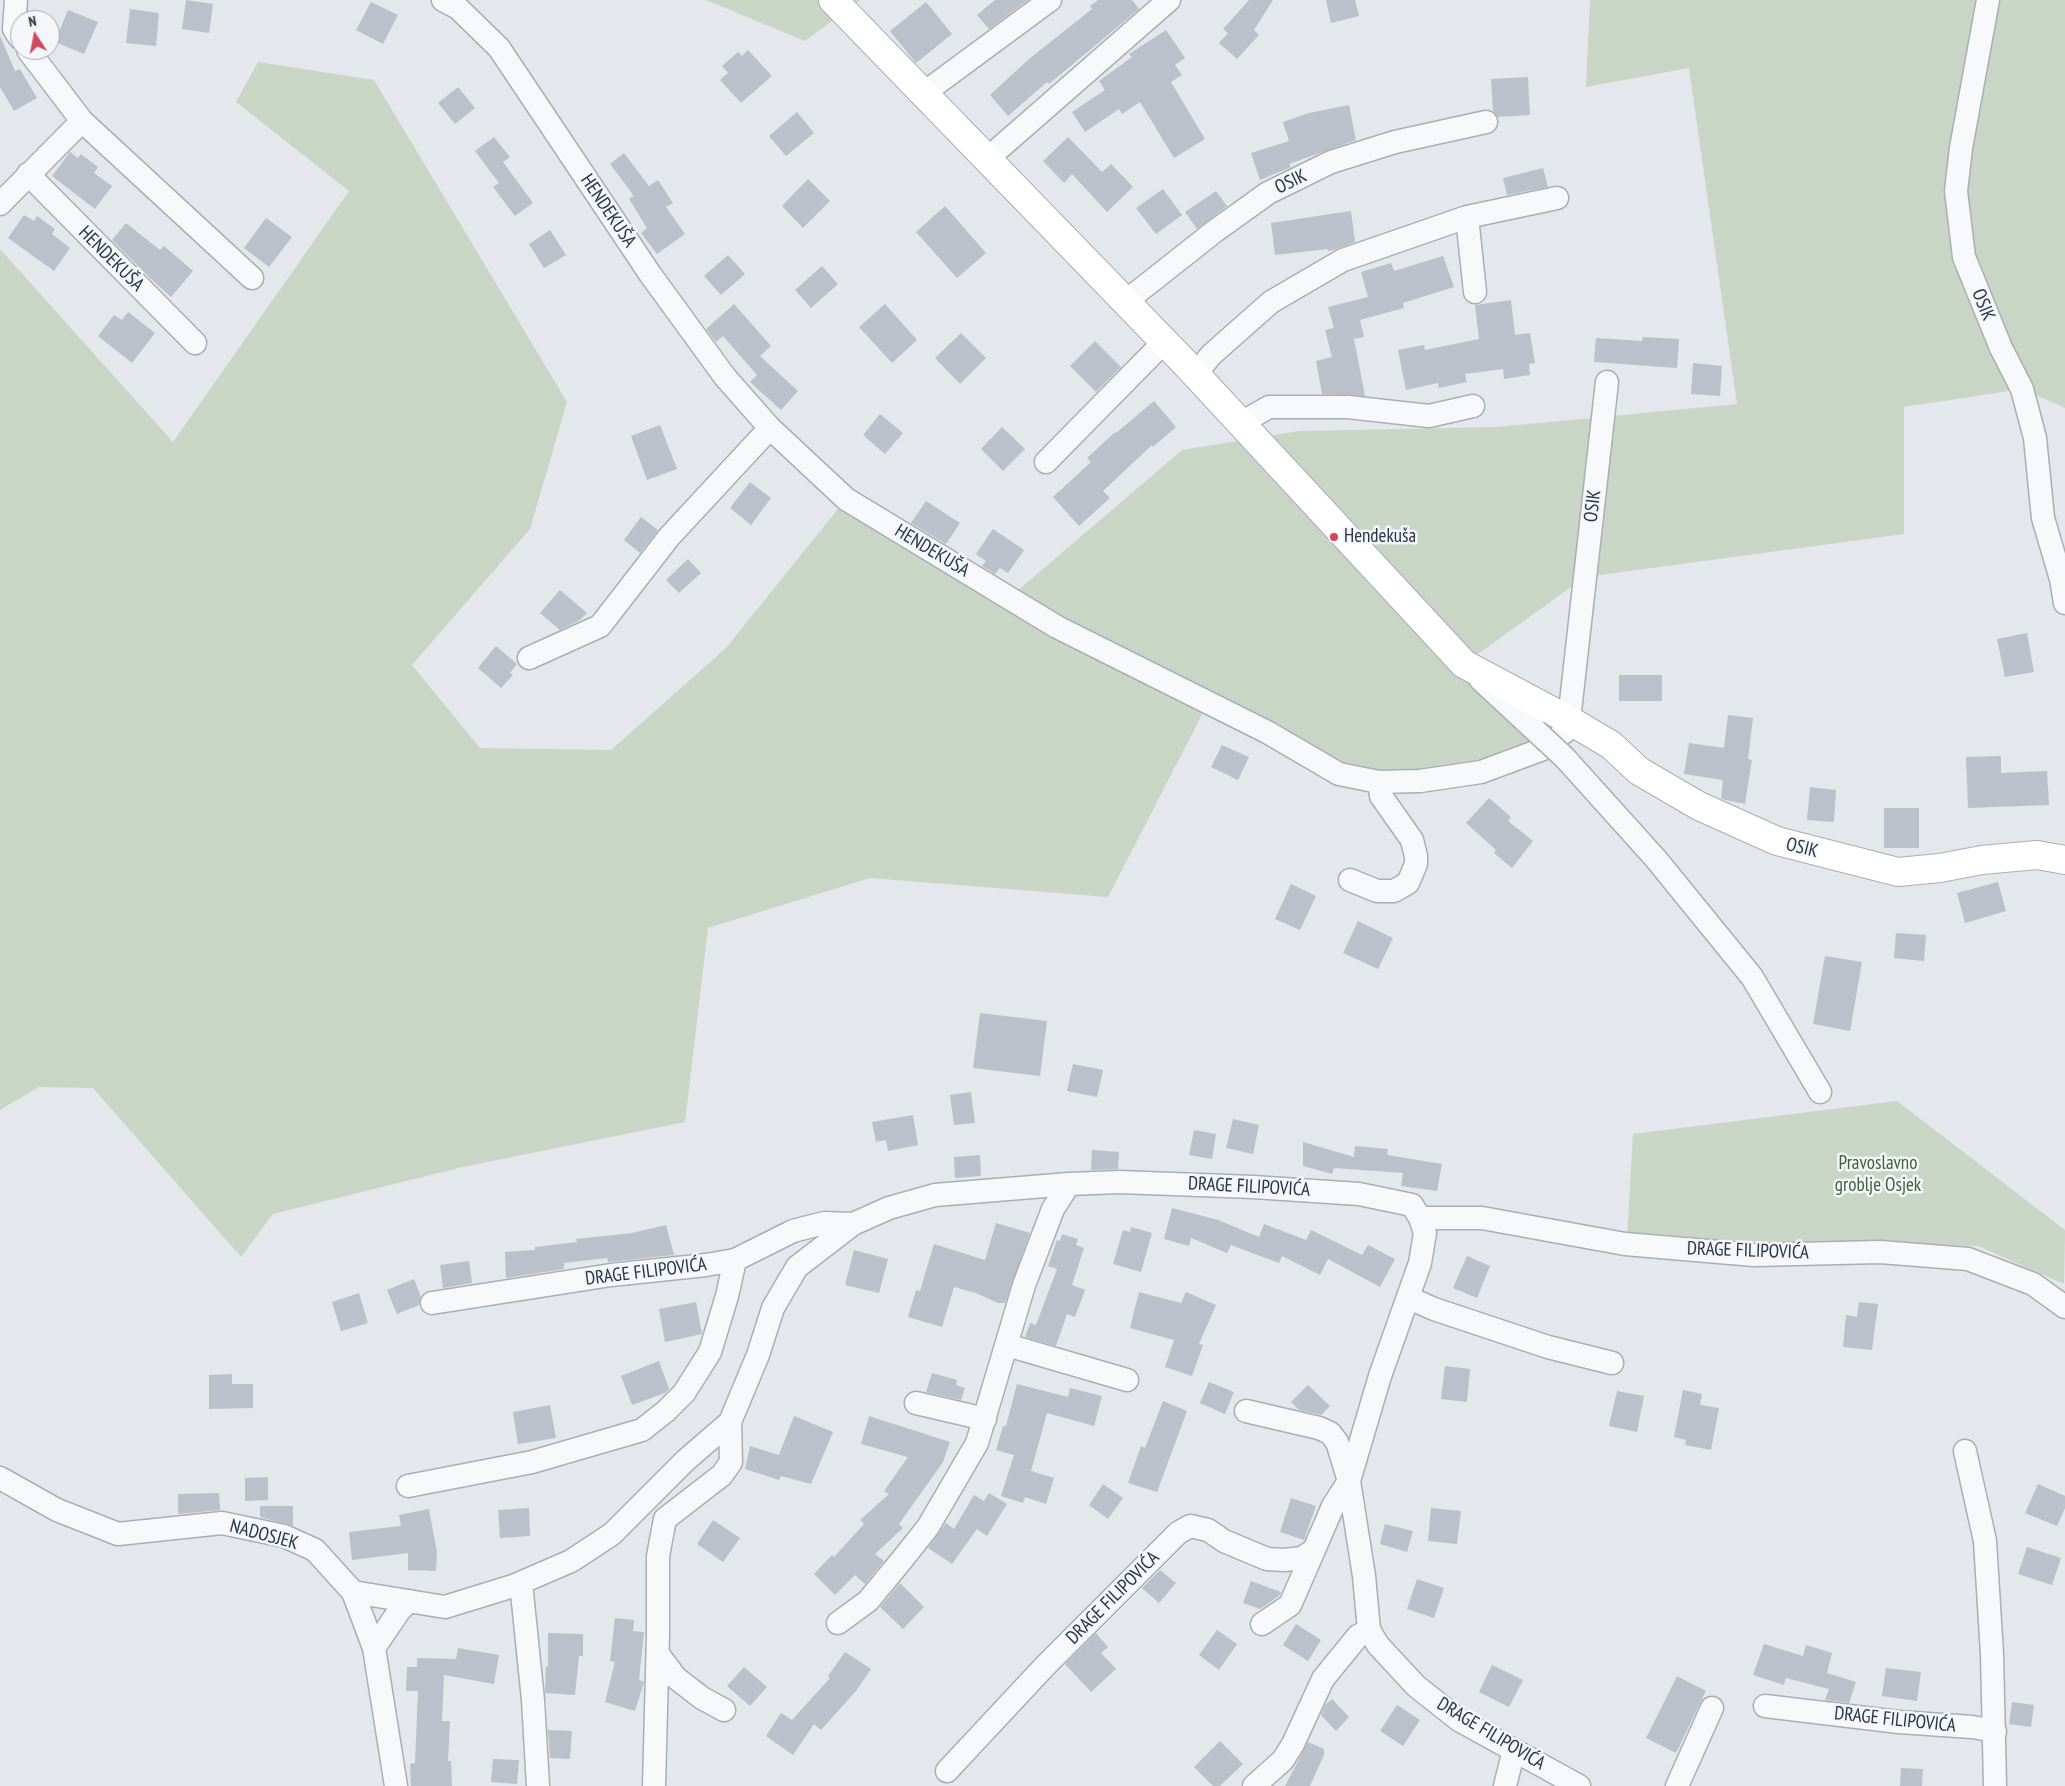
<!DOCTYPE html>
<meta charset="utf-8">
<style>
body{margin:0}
#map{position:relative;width:2065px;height:1786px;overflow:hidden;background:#e4e7ec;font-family:"PT Sans Narrow",sans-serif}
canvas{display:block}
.north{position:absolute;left:10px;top:10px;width:50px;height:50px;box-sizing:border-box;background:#f4f6f9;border:1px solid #a4a8b1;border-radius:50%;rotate:349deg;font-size:14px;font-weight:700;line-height:20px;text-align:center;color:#2b3445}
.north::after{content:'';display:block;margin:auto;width:18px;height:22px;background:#d1495b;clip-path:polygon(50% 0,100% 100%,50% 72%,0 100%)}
</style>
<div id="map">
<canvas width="2065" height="1786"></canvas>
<div class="north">N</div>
</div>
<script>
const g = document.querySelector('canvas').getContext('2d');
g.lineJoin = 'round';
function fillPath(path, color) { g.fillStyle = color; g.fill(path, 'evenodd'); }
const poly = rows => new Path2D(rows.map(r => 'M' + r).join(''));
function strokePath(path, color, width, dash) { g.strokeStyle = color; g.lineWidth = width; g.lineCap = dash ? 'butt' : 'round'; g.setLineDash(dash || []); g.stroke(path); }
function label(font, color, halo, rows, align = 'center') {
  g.font = font + ' "PT Sans Narrow",sans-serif'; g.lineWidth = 5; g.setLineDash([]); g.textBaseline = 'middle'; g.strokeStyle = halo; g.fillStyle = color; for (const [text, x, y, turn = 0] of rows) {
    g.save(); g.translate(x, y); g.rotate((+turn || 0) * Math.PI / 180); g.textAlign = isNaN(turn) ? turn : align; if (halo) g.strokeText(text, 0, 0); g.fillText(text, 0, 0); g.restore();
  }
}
const green = poly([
 [706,0,860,0,805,41],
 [1590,0,2065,0,2065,408,2022,389,1904,407,1904,534,1585,577,1464,664,1543,749,1379,782,1208,703,1108,897,870,878,708,928,685,1122,463,1167,273,1214,241,1257,93,1088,39,1087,0,1110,0,249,173,442,349,191,236,102,258,62,374,80,567,402,530,529,412,665,480,748,611,750,726,648,846,499,1009,598,1182,450,1299,431,1497,427,1737,404,1689,68,1586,87],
 [1897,1101,2065,1230,2064,1284,1978,1246,1627,1239,1633,1134]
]);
const building = poly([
 [186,0,213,4,209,33,182,29],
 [995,0,1028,0,989,29,977,15],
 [1098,0,1132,0,1139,9,1049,84,1047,82,1008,116,990,95,1029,59,1092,9,1090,6],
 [1249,0,1273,0,1254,30,1259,35,1237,59,1219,43,1228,33,1223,29],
 [1326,0,1355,0,1359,16,1331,23],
 [371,2,398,15,383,44,356,30],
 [926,2,952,34,916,63,890,31],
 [130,9,159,13,156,46,126,43],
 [68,10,98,22,84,54,55,42],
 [1166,30,1185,58,1175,65,1182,75,1171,82,1205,139,1174,158,1140,102,1122,114,1119,109,1085,132,1072,112,1105,90,1099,81,1132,57,1129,54],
 [0,36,15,71,20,69,37,98,14,111,0,87],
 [748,50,772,76,741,103,720,80,728,73,722,66,738,52,742,56],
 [1528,77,1530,115,1498,117,1493,111,1491,79],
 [458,87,475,108,455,124,438,103],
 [1349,105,1356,140,1289,164,1291,167,1260,180,1251,153,1289,141,1283,122,1309,113],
 [797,112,814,133,786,156,769,136],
 [494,137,510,157,503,162,533,203,515,216,493,187,499,183,475,151],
 [1068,137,1102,172,1111,164,1133,187,1107,212,1072,174,1064,183,1043,161],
 [70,152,78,158,81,154,98,167,94,173,112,186,95,209,52,176],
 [624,153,649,186,658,180,673,203,666,207,685,234,657,254,641,233,647,228,629,199,634,196,610,164],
 [1543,168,1548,187,1507,195,1503,178],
 [808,179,830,201,803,228,782,206],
 [1163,189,1182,215,1156,234,1136,208],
 [1216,191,1227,206,1197,229,1185,212],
 [945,206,986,253,957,278,916,232],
 [1351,211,1355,242,1334,250,1328,251,1328,249,1275,255,1271,223],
 [24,215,34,221,37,216,55,229,52,234,70,248,54,271,8,238],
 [266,218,292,237,269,267,244,248],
 [126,223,160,250,164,246,193,271,171,297,151,279,112,240],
 [550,230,566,255,544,268,529,244],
 [728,255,745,274,721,295,704,276],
 [1443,256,1454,287,1403,303,1404,308,1360,320,1364,337,1354,339,1365,396,1322,394,1316,361,1332,357,1325,330,1334,328,1328,307,1368,297,1361,272,1391,263,1394,271],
 [822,266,838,284,811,308,795,290],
 [1511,300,1515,335,1530,333,1535,363,1529,364,1530,375,1504,379,1503,369,1465,374,1467,382,1439,388,1438,383,1406,390,1398,350,1424,345,1425,350,1479,339,1475,305],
 [734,304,771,346,760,356,798,391,781,410,750,382,757,375,723,336,716,342,706,329],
 [885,304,917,340,892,363,859,327],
 [128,312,155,333,132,363,98,336,114,315,122,320],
 [961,333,986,358,960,384,935,358],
 [1643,337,1679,339,1677,368,1594,362,1596,338,1642,341],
 [1095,341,1121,367,1096,392,1070,366],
 [1693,363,1722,366,1720,396,1691,394],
 [1154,401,1176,427,1153,447,1152,445,1103,491,1110,498,1079,526,1053,497,1091,462,1087,458,1115,432,1116,433],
 [880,414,903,433,885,454,863,435],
 [660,425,677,469,647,480,631,436],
 [1002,427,1025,449,1003,471,981,449],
 [750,482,771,498,751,525,730,508],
 [926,501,960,523,946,544,911,523],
 [641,517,658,530,640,553,624,540],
 [993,529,1024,550,1008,573,1000,568,995,574,982,566,986,561,976,554],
 [688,559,701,573,679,593,666,580],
 [560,590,587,613,580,620,560,630,540,613],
 [2027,633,2034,672,2005,677,1997,639],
 [496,646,517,664,510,673,513,675,501,688,478,668],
 [1619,675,1662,675,1662,701,1619,701],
 [1728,715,1753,718,1748,759,1752,760,1745,804,1721,799,1723,780,1684,774,1689,743,1724,748],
 [1222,745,1249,757,1238,780,1211,767],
 [2001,756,2001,773,2047,771,2049,805,1968,808,1966,757],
 [1810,787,1836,790,1834,822,1807,820],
 [1489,798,1511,817,1508,821,1533,841,1512,868,1494,853,1496,850,1466,823],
 [1884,808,1919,808,1919,848,1884,848],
 [1998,882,2006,911,1965,923,1957,893],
 [1291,884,1316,896,1300,930,1275,919],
 [1358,921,1393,938,1378,969,1343,953],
 [1896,933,1926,935,1924,961,1894,958],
 [1825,956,1862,962,1850,1031,1813,1024],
 [980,1013,1047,1021,1040,1076,973,1068],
 [1073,1064,1103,1070,1097,1097,1067,1091],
 [971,1092,975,1123,954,1125,950,1095],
 [913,1115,918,1145,888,1151,886,1140,876,1142,872,1122],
 [1233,1119,1259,1125,1253,1154,1226,1148],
 [1194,1130,1216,1134,1212,1159,1189,1155],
 [1303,1142,1354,1157,1355,1146,1388,1149,1387,1155,1442,1164,1437,1191,1401,1186,1403,1173,1334,1168,1332,1174,1303,1166],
 [1092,1150,1119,1152,1118,1169,1091,1170],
 [980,1155,981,1176,955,1178,954,1157],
 [1172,1208,1218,1220,1259,1237,1264,1224,1306,1240,1311,1230,1362,1255,1368,1245,1395,1259,1380,1287,1328,1259,1320,1275,1282,1256,1279,1263,1231,1245,1227,1253,1191,1238,1189,1246,1164,1239],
 [996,1223,1030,1233,1005,1303,998,1303,976,1293,954,1287,942,1327,908,1317,916,1290,920,1291,934,1244,985,1260],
 [666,1225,674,1255,608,1262,607,1258,564,1263,564,1269,506,1278,505,1252,535,1250,535,1247,577,1242,576,1239,632,1233],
 [1131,1227,1152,1233,1141,1272,1113,1264,1123,1230,1130,1232],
 [1062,1234,1078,1239,1076,1245,1084,1248,1072,1285,1085,1290,1075,1317,1067,1314,1056,1346,1025,1337,1030,1323,1036,1325,1057,1269,1048,1266,1057,1240,1060,1241],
 [854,1250,888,1259,879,1293,845,1285],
 [1467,1256,1490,1266,1477,1298,1453,1288],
 [469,1261,472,1283,443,1288,440,1265],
 [414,1279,421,1297,419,1305,397,1314,387,1290],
 [1139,1292,1181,1303,1186,1292,1216,1305,1199,1344,1203,1345,1192,1376,1165,1367,1174,1340,1130,1328],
 [359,1293,368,1323,341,1331,332,1302],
 [696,1302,702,1334,665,1342,659,1309],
 [1859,1302,1878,1304,1872,1350,1843,1347,1846,1315,1857,1317],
 [659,1361,669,1389,665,1393,632,1405,621,1376],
 [1445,1366,1470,1369,1467,1402,1441,1399],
 [932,1373,957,1380,956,1385,965,1388,961,1400,926,1392],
 [232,1374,232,1384,253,1384,253,1408,209,1409,209,1375],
 [1209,1382,1234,1392,1225,1414,1200,1403],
 [1017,1384,1068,1397,1070,1388,1102,1396,1094,1426,1047,1413,1031,1471,1054,1478,1046,1504,1025,1497,1023,1503,1001,1496,1014,1455,996,1450,1003,1426,1006,1426],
 [1308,1385,1330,1406,1321,1415,1299,1410,1291,1402],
 [1683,1390,1702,1394,1700,1405,1719,1408,1711,1450,1685,1445,1686,1440,1674,1437],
 [1617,1391,1644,1396,1637,1432,1609,1426],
 [1163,1401,1187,1411,1157,1492,1128,1483,1141,1446,1145,1448],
 [550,1405,556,1438,518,1444,513,1412],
 [794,1416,833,1432,811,1484,781,1476,779,1480,745,1469,750,1446,779,1455],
 [869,1416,950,1442,943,1462,899,1524,903,1528,875,1554,884,1561,865,1584,855,1575,835,1595,814,1574,832,1555,834,1557,864,1524,860,1520,889,1494,884,1491,908,1457,861,1444],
 [268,1477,268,1500,245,1501,245,1478],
 [1103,1484,1123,1498,1108,1519,1089,1505],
 [2038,1484,2065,1496,2065,1508,2057,1526,2025,1513],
 [219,1493,220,1510,178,1514,178,1494],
 [989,1493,1007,1504,987,1536,977,1529,952,1564,928,1548,946,1523,954,1529,974,1495,984,1501],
 [1291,1498,1316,1506,1304,1540,1280,1532],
 [260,1506,293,1506,293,1526,260,1517],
 [529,1508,530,1536,500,1538,498,1510],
 [1431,1508,1461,1511,1457,1544,1428,1541],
 [429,1509,437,1552,436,1571,408,1570,408,1553,352,1560,349,1532,401,1526,399,1515],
 [713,1520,740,1538,723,1562,697,1544],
 [1385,1524,1413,1531,1407,1552,1380,1544],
 [2027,1547,2061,1558,2052,1585,2018,1574],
 [1160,1570,1176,1583,1159,1603,1142,1588],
 [1417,1579,1444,1588,1434,1618,1407,1609],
 [1251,1581,1281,1592,1279,1596,1260,1609,1243,1603],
 [900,1583,924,1607,903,1629,880,1607],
 [615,1618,634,1620,633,1631,644,1632,639,1680,644,1682,635,1711,605,1702,615,1662,610,1661],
 [1296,1624,1321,1640,1308,1661,1283,1645],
 [1217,1630,1237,1644,1219,1670,1199,1655],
 [548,1633,583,1634,583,1656,579,1656,575,1695,545,1693,546,1666,548,1667],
 [1096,1633,1108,1647,1101,1653,1116,1669,1091,1692,1065,1664],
 [1764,1644,1803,1656,1806,1645,1832,1653,1827,1673,1856,1682,1849,1703,1825,1700,1829,1689,1786,1678,1784,1685,1753,1675],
 [458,1648,499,1655,494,1684,444,1675,442,1721,450,1721,448,1761,451,1761,452,1786,411,1786,410,1764,415,1763,418,1691,406,1691,407,1667,417,1667,417,1658,456,1659],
 [845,1652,871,1669,856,1691,821,1730,814,1724,793,1755,766,1736,781,1713,792,1720,830,1678,828,1676],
 [1492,1665,1523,1680,1509,1707,1479,1692],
 [744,1667,767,1687,750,1706,727,1686],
 [1886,1668,1921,1672,1917,1701,1882,1696],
 [1677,1676,1706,1691,1676,1753,1646,1738],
 [1332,1699,1349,1717,1336,1731,1321,1715,1325,1705],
 [2012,1702,2034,1705,2031,1727,2009,1724],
 [1397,1705,1420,1720,1403,1746,1380,1731],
 [548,1730,572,1731,570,1759,550,1758],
 [1220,1741,1243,1764,1220,1786,1213,1786,1194,1767],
 [1308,1742,1324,1749,1324,1755,1310,1786,1285,1786],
 [493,1759,519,1760,517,1784,491,1782],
 [1901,1768,1923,1769,1922,1786,1900,1786]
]);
const street = poly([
 [16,0,14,29,20,38],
 [443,0,458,8,499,48,650,274,725,377,770,428,846,499,1057,627,1267,732,1339,774,1379,782,1420,781,1481,772,1543,749,1567,730,1576,725],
 [1988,0,1961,148,1956,191,1964,257,2001,348,2022,389,2035,438,2043,518,2061,579,2065,603],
 [28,50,82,121,252,278],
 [924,93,1050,0],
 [987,159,1169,0],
 [28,174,195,343],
 [0,204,82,121],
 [1467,217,1475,292],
 [1125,302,1215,231,1268,193,1331,162,1395,142,1486,122],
 [1195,375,1211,355,1271,302,1343,260,1467,217,1557,198],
 [1241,423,1269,407,1348,407,1429,416,1473,406],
 [1046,462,1164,342],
 [529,658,600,626,669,537,770,428],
 [1481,680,1536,731],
 [1569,720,1607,382],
 [1565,758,1656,859,1752,977,1820,1092],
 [1350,880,1377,891,1394,891,1408,883,1416,864,1416,856,1412,840,1381,796,1379,782],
 [1420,1218,1482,1218,1625,1244,1754,1255,1880,1252,1968,1259,2033,1284,2065,1307],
 [1409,1298,1434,1309,1548,1347,1612,1363],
 [432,1303,611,1275,706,1265,735,1260,793,1231,824,1223,853,1224],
 [1007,1345,1127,1380],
 [916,1403,985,1419],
 [1965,1451,1985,1541,1992,1654,1995,1786],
 [0,1478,57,1510,118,1534,222,1523,284,1536,315,1550,353,1592,374,1648,396,1786],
 [408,1486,532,1462,642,1430,666,1411,684,1393,710,1352,727,1296,735,1260],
 [521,1583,533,1700,538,1786],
 [353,1592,445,1607,513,1586,571,1561,612,1534,686,1460,730,1422,758,1355,773,1308,797,1267,853,1224,889,1208,935,1195,1069,1184,1119,1182,1253,1187,1359,1194,1412,1205,1420,1218,1425,1233,1420,1263,1380,1376,1349,1481,1364,1576,1369,1630,1378,1645,1416,1686,1459,1720,1579,1786],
 [838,1623,868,1601,901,1561,928,1527,977,1443,1024,1285,1053,1209,1069,1184],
 [1262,1624,1290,1605,1314,1550],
 [374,1648,399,1611,409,1601],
 [658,1654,676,1678,702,1698,724,1710],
 [1765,1706,1899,1722,1972,1727,1995,1731],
 [947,1771,1045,1666,1178,1533,1190,1526,1208,1530,1224,1541,1267,1559,1284,1560,1302,1558,1314,1550,1333,1506,1349,1481,1337,1442,1330,1433,1319,1428,1246,1411],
 [654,1786,658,1635,658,1556,665,1519,722,1475,731,1462,730,1422],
 [1254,1786,1283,1760,1293,1744,1323,1679,1358,1636,1369,1630],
 [1505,1786,1514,1750],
 [1677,1786,1712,1708]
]);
const secondary = poly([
 [833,0,1185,363,1464,664,1569,720,1611,745,1639,771,1699,806,1777,841,1898,872,1940,868,1982,860,2037,855,2065,860]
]);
const streetBridge = poly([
 [1536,731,1565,758]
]);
const markers = [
 [1334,537,5,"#d1495b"]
];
const streetNames = [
 ["OSIK",1291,182,-26],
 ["HENDEKUŠA",608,211,56],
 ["HENDEKUŠA",111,259,45],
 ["OSIK",1983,305,68],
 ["OSIK",1593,506,-83],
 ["HENDEKUŠA",932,551,31],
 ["OSIK",1802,848,14],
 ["DRAGE FILIPOVIĆA",1249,1187,3],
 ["DRAGE FILIPOVIĆA",1748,1251,2],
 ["DRAGE FILIPOVIĆA",646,1272,-7],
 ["NADOSJEK",264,1535,15],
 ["DRAGE FILIPOVIĆA",1113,1598,-45],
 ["DRAGE FILIPOVIĆA",1895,1720,6],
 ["DRAGE FILIPOVIĆA",1491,1734,31]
];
const poiNames = [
 ["Hendekuša",1344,537]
];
const parkNames = [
 ["Pravoslavno",1878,1164],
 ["groblje Osjek",1878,1186]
];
fillPath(green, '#c9d6c5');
fillPath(building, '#bbc0ca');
strokePath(street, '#a9aeb7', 25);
strokePath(secondary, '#a9aeb7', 30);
strokePath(street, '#f7f8fa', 22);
strokePath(secondary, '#fff', 28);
strokePath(streetBridge, '#a9aeb7', 25, []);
strokePath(streetBridge, '#f7f8fa', 22);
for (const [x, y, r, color] of markers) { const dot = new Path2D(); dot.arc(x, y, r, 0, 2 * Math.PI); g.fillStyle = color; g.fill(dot); strokePath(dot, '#f4f6f9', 2); }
label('19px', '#2b3445', '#f4f6f9', streetNames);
label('19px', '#2b3445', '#f4f6f9', poiNames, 'left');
label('19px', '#3f6138', '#f4f6f9', parkNames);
</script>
